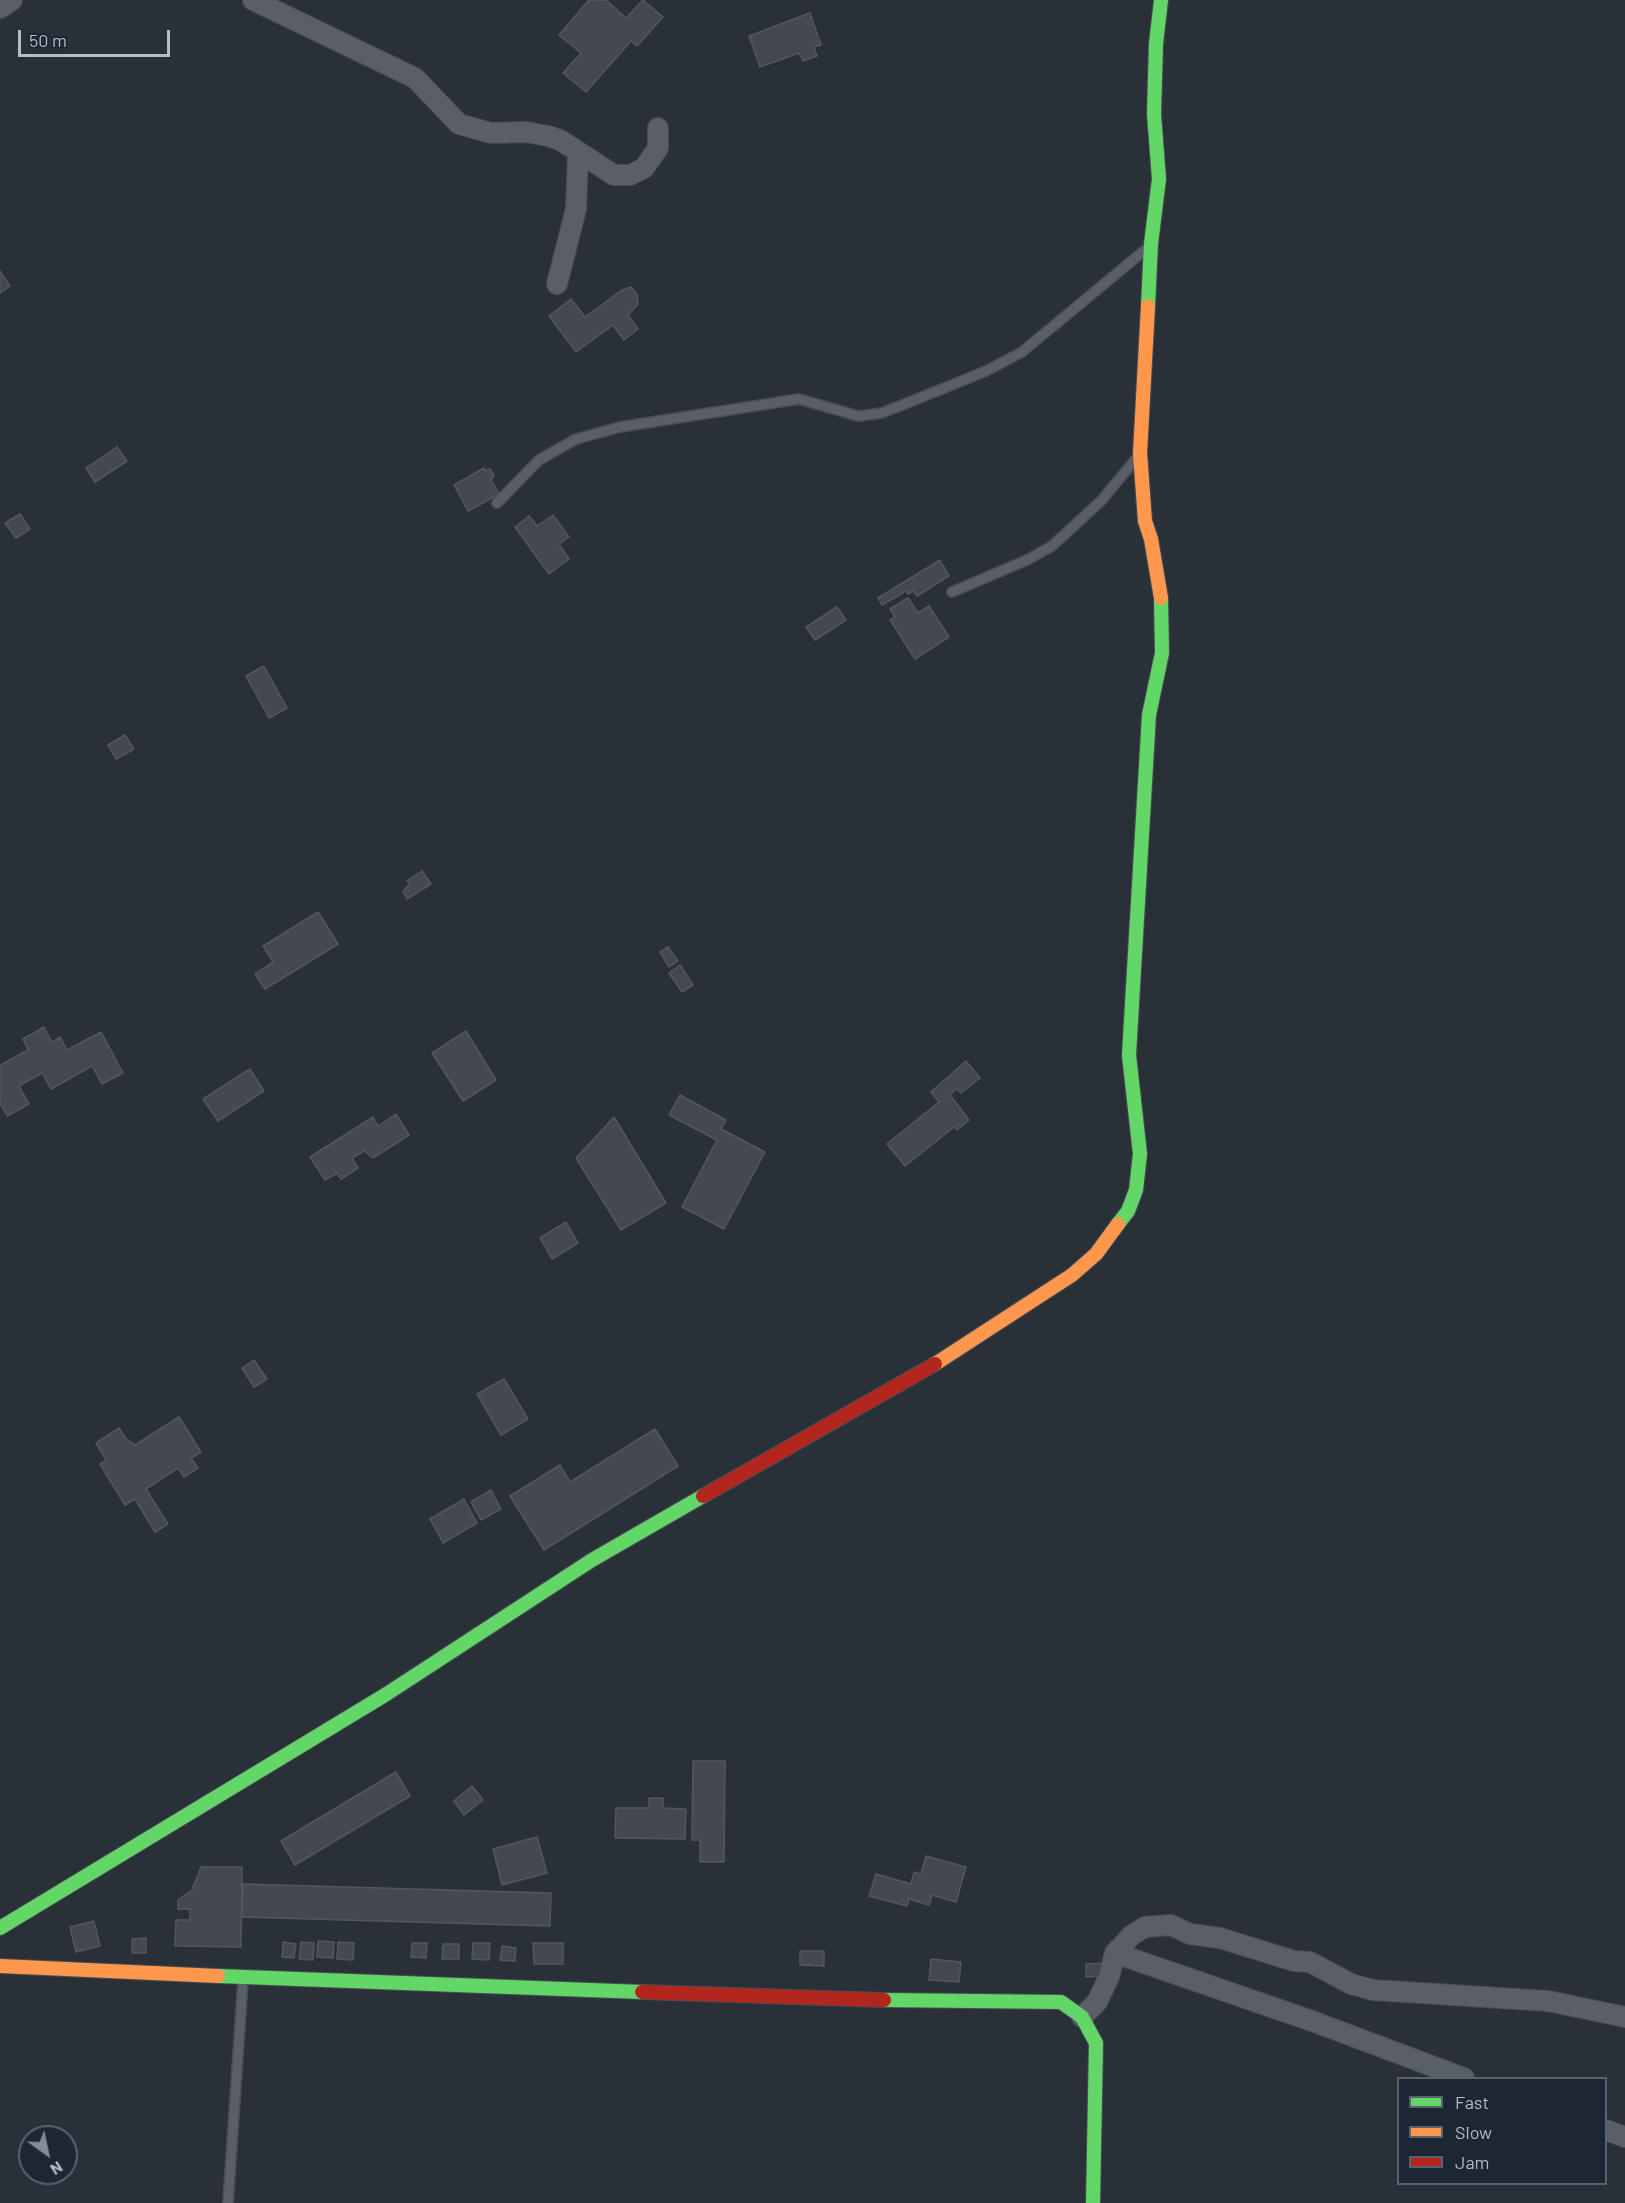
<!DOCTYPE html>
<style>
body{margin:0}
#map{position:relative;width:1625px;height:2203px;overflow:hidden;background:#2a3038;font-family:Barlow,sans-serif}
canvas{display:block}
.legend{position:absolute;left:1397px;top:2077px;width:210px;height:108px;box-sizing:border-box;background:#1d2633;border:2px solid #59626f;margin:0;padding:8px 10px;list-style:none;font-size:18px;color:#b4bcc9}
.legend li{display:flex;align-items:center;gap:12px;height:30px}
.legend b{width:30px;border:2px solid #59626f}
.north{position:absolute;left:18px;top:2125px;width:60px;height:60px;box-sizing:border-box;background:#1d2633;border:2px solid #59626f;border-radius:50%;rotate:147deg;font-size:16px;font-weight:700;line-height:24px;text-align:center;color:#b4bcc9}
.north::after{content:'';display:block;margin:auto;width:21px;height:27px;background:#848b96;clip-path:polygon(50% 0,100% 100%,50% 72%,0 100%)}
.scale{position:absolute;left:18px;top:30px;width:152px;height:27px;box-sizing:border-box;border:3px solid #b4bcc9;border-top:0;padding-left:8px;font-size:18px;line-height:21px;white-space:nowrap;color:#b4bcc9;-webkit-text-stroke:4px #1d2633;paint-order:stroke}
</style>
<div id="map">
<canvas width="1625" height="2203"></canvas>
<ul class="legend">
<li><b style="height:8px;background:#63d668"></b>Fast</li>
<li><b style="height:8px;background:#ff974d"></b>Slow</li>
<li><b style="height:8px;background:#b3261e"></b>Jam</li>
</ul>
<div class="north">N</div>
<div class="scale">50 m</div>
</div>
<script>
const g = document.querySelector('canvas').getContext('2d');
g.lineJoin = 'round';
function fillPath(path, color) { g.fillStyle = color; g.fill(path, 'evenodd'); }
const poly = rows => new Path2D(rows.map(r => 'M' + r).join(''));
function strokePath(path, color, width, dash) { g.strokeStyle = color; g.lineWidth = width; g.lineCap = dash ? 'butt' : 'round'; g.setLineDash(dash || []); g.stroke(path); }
const building = poly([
 [589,0,606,0,626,18,643,0,663,17,637,46,631,41,586,92,563,73,581,53,559,35,589,0],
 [810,13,821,45,814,47,817,56,803,61,799,53,760,67,749,36,810,13],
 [0,271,10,286,0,293,0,271],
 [631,287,637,294,638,304,628,315,638,329,624,340,613,325,576,352,549,316,571,299,585,317,622,290,631,287],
 [117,447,127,461,95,482,86,468,117,447],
 [484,468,485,471,490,469,494,475,491,480,499,494,468,511,454,485,484,468],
 [20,514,30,529,16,538,5,523,20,514],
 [553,515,569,537,559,544,569,559,549,574,515,527,529,516,537,526,553,515],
 [940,560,949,576,917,596,913,591,908,594,906,591,882,605,878,598,940,560],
 [908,598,918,613,929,606,949,637,915,659,890,620,895,617,890,609,908,598],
 [837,607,846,620,815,640,806,627,837,607],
 [264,666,287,708,269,718,246,676,264,666],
 [125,735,134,749,116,759,108,745,125,735],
 [422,871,431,884,407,899,403,892,410,883,407,881,422,871],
 [318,912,338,944,265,989,255,974,273,962,263,946,318,912],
 [668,947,678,961,669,967,660,952,668,947],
 [680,965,693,985,682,992,669,973,680,965],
 [44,1027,52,1042,60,1037,67,1050,101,1032,123,1073,102,1084,92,1066,51,1089,42,1073,19,1086,29,1104,7,1116,0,1103,0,1065,28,1050,23,1039,44,1027],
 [466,1031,496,1080,463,1101,432,1053,466,1031],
 [966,1061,980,1078,961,1093,957,1089,950,1095,969,1120,957,1130,954,1127,905,1166,887,1144,939,1102,931,1092,966,1061],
 [250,1069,264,1091,218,1121,203,1099,250,1069],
 [680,1095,726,1120,721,1129,765,1152,724,1229,682,1207,717,1140,669,1115,680,1095],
 [396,1114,409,1135,373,1158,364,1151,352,1158,358,1168,341,1179,337,1173,325,1180,310,1157,373,1117,378,1126,396,1114],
 [614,1117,666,1203,621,1230,576,1158,614,1117],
 [566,1222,578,1243,552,1259,540,1238,566,1222],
 [254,1360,267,1379,254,1387,242,1368,254,1360],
 [504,1379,528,1419,501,1435,477,1394,504,1379],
 [179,1417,201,1452,191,1458,198,1468,184,1477,178,1468,146,1489,168,1524,155,1532,135,1499,125,1505,100,1464,106,1460,96,1443,119,1428,125,1438,135,1445,179,1417],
 [655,1429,678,1466,544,1550,510,1496,560,1465,570,1482,655,1429],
 [491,1490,501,1509,481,1520,471,1502,491,1490],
 [464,1499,477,1523,443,1543,430,1519,464,1499],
 [693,1761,725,1761,724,1862,700,1862,700,1840,692,1840,693,1761],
 [396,1772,410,1796,295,1865,281,1841,396,1772],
 [472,1786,483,1800,464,1815,454,1801,472,1786],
 [649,1798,663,1798,663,1808,686,1809,685,1839,615,1838,616,1808,649,1808,649,1798],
 [537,1837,547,1873,502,1885,493,1849,537,1837],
 [926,1856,966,1867,956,1902,932,1895,929,1905,909,1899,907,1906,869,1896,876,1874,911,1884,914,1872,921,1874,926,1856],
 [201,1867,242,1867,241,1947,175,1946,176,1920,190,1920,190,1909,178,1909,178,1900,192,1890,201,1867],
 [243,1884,551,1893,550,1926,242,1917,243,1884],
 [94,1921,100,1946,76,1952,70,1927,94,1921],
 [146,1938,146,1953,132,1953,132,1939,146,1938],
 [318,1941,334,1942,333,1958,317,1957,318,1941],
 [283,1942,296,1944,294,1958,282,1957,283,1942],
 [301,1942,314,1943,313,1960,299,1959,301,1942],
 [338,1942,354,1943,353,1960,337,1959,338,1942],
 [412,1943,427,1943,426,1958,411,1957,412,1943],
 [473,1943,490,1943,489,1960,472,1959,473,1943],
 [533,1943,563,1943,563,1964,534,1964,533,1943],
 [443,1944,459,1944,459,1959,442,1959,443,1944],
 [502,1946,516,1948,515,1961,500,1960,502,1946],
 [800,1951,824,1951,824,1966,800,1965,800,1951],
 [931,1959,961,1962,959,1982,929,1980,931,1959],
 [1104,1963,1105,1976,1086,1977,1086,1964,1104,1963]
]);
const lane = poly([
 [497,503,539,460,576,439,620,427,799,399,858,416,882,413,927,395,986,371,1022,352,1145,250],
 [952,592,1027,560,1052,546,1101,501,1135,460],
 [228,2203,243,1981]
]);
const street = poly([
 [253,0,415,78,459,124,491,133,526,132,548,136,560,140,614,175,630,175,644,168,658,148,658,128],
 [0,8,12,0],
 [557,284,576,209,578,153],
 [1115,1953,1312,2021,1464,2078],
 [1082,2017,1097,2002,1109,1977,1115,1953,1132,1935,1145,1927,1171,1925,1190,1934,1220,1938,1294,1961,1310,1962,1351,1984,1373,1990,1548,2001,1625,2017],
 [1606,2130,1625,2137]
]);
const fast = poly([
 [1148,306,1151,244,1159,179,1154,114,1156,44,1161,0],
 [1118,1224,1128,1211,1136,1190,1140,1154,1129,1055,1149,715,1162,653,1161,598],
 [0,1928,385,1695,592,1560,703,1496],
 [218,1976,642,1992],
 [884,2000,1061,2002,1082,2017,1096,2043,1093,2203]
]);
const slow = poly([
 [1148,306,1140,453,1145,521,1151,539,1161,598],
 [935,1364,1072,1275,1096,1254,1118,1224],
 [0,1966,218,1976]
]);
const jam = poly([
 [703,1496,935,1364],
 [642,1992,884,2000]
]);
fillPath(building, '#444950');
strokePath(building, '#52575f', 1.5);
strokePath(lane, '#484c53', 12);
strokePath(street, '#484c53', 22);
strokePath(fast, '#484c53', 16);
strokePath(slow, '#484c53', 16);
strokePath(jam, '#484c53', 16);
strokePath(lane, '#5a5e66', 9);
strokePath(street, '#5a5e66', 20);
strokePath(fast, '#63d668', 14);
strokePath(slow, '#ff974d', 14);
strokePath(jam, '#b3261e', 14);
</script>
